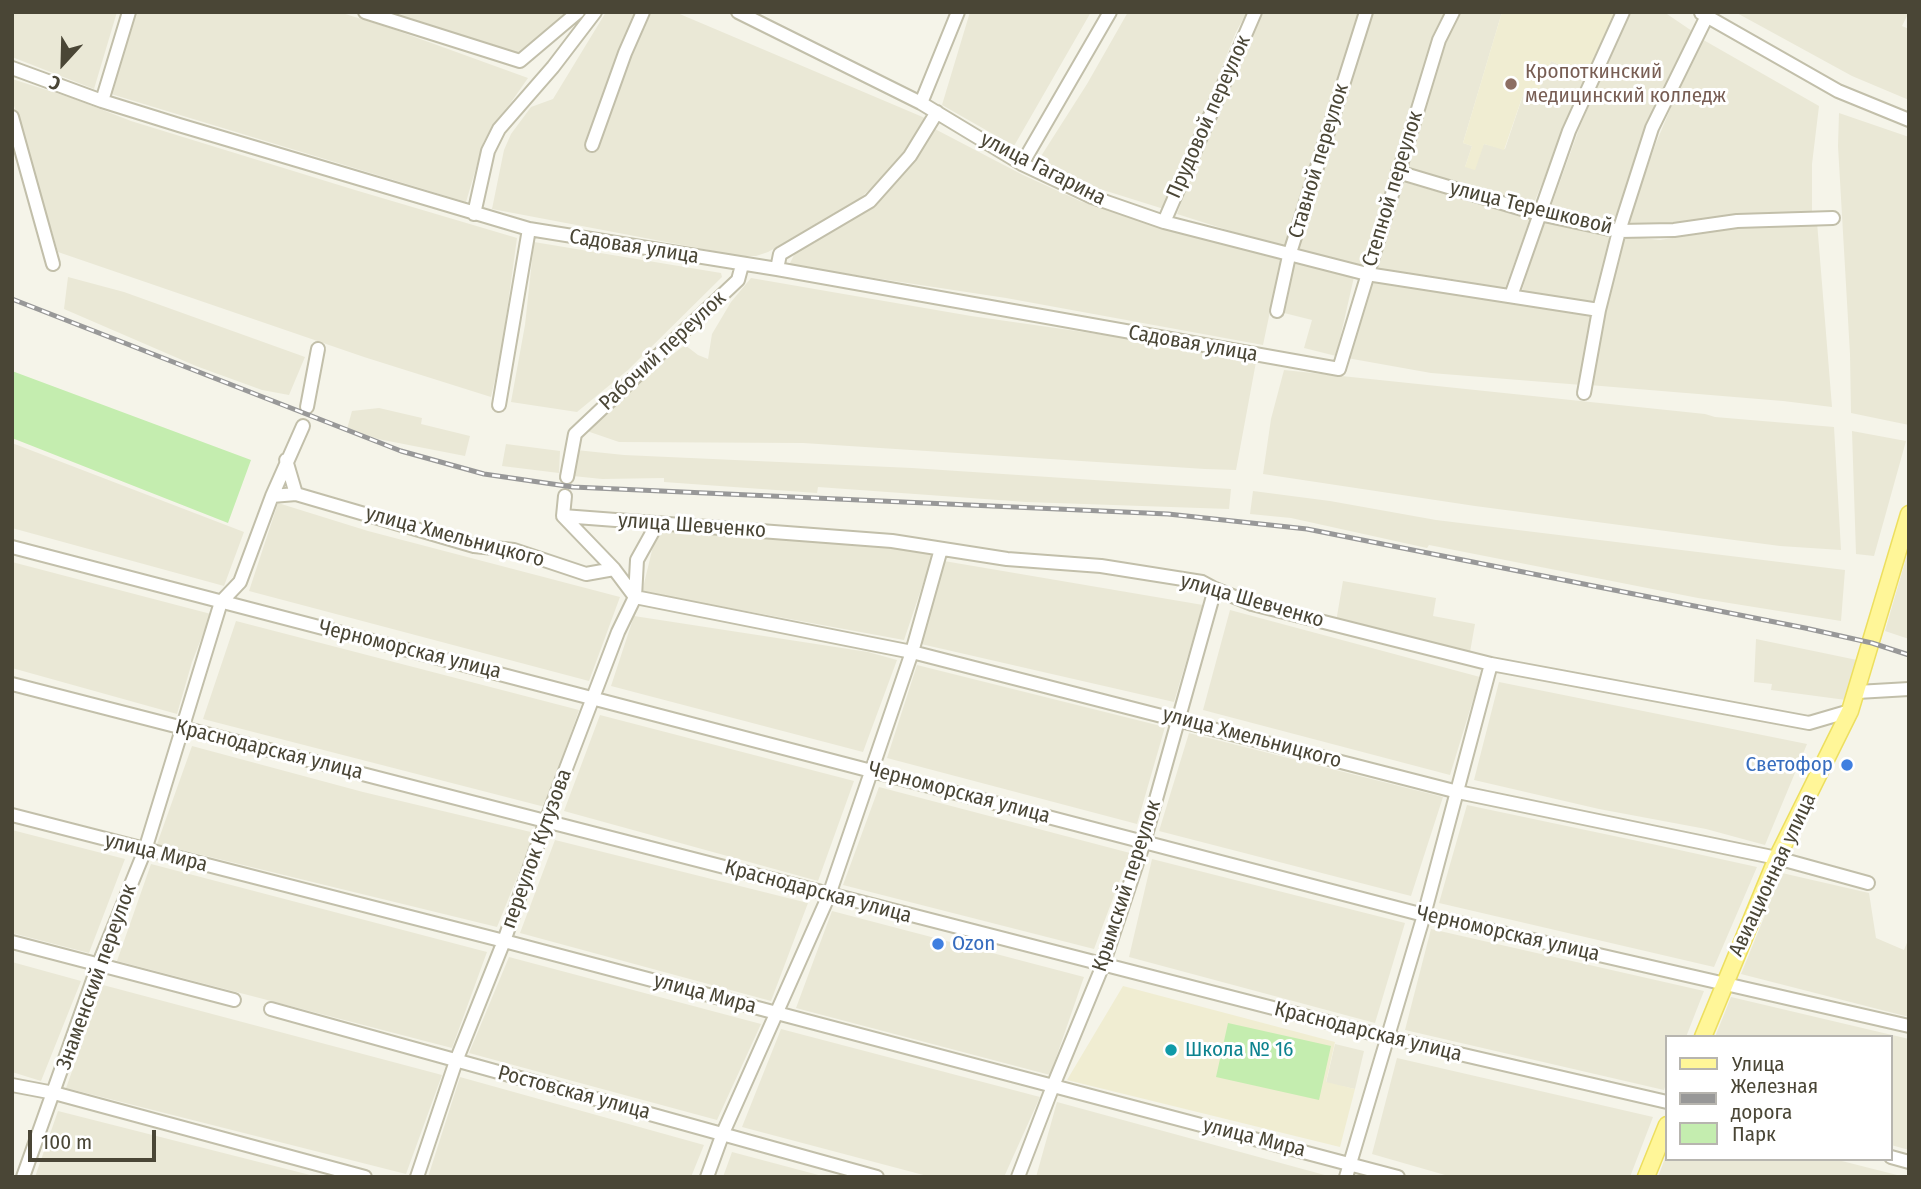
<!DOCTYPE html>
<meta charset="utf-8">
<style>
body{margin:0}
#map{position:relative;width:1921px;height:1189px;overflow:hidden;background:#f5f4e9;font-family:"Fira Sans Condensed",sans-serif}
canvas{display:block}
.frame{position:absolute;inset:0;border:14px solid #4a4636;pointer-events:none}
.legend{position:absolute;left:1665px;top:1035px;width:228px;height:126px;box-sizing:border-box;background:#fff;border:2px solid #b7b5af;margin:0;padding:9px 12px;list-style:none;font-size:21px;color:#4a4636}
.legend li{display:flex;align-items:center;gap:14px;height:35px}
.legend b{width:35px;border:2px solid #b7b5af}
.north{position:absolute;left:28px;top:28px;width:70px;height:70px;-webkit-text-stroke:5px #fff;paint-order:stroke;rotate:202deg;font-size:19px;font-weight:700;line-height:28px;text-align:center;color:#4a4636}
.north::after{content:'';display:block;margin:auto;width:24px;height:32px;background:#4a4636;clip-path:polygon(50% 0,100% 100%,50% 72%,0 100%)}
.scale{position:absolute;left:28px;top:1130px;width:128px;height:32px;box-sizing:border-box;border:4px solid #4a4636;border-top:0;padding-left:9px;font-size:21px;line-height:24px;white-space:nowrap;color:#4a4636;-webkit-text-stroke:5px #fff;paint-order:stroke}
</style>
<div id="map">
<canvas width="1921" height="1189"></canvas>
<div class="frame"></div>
<ul class="legend">
<li><b style="height:9px;background:#fff698"></b>Улица</li>
<li><b style="height:9px;background:#989898"></b>Железная дорога</li>
<li><b style="height:19px;background:#c4edaf"></b>Парк</li>
</ul>
<div class="north">С</div>
<div class="scale">100 m</div>
</div>
<script>
const g = document.querySelector('canvas').getContext('2d');
g.lineJoin = 'round';
function fillPath(path, color) { g.fillStyle = color; g.fill(path, 'evenodd'); }
const poly = rows => new Path2D(rows.map(r => 'M' + r).join(''));
function strokePath(path, color, width, dash) { g.strokeStyle = color; g.lineWidth = width; g.lineCap = dash ? 'butt' : 'round'; g.setLineDash(dash || []); g.stroke(path); }
function label(font, color, halo, rows, align = 'center') {
  g.font = font + ' "Fira Sans Condensed",sans-serif'; g.lineWidth = 6; g.setLineDash([]); g.textBaseline = 'middle'; g.strokeStyle = halo; g.fillStyle = color; for (const [text, x, y, turn = 0] of rows) {
    g.save(); g.translate(x, y); g.rotate((+turn || 0) * Math.PI / 180); g.textAlign = isNaN(turn) ? turn : align; if (halo) g.strokeText(text, 0, 0); g.fillText(text, 0, 0); g.restore();
  }
}
const residential = poly([
 [12,12,117,12,94,89,12,57],
 [135,12,339,12,390,28,528,78,484,141,466,202,111,94],
 [390,12,571,12,518,56],
 [606,12,675,12,925,118,894,168,859,199,768,252,756,256,740,256,492,209,504,150,511,134,531,107,553,99],
 [970,12,1091,12,1014,146,942,105],
 [1128,12,1247,12,1236,32,1181,169,1167,210,1084,184,1036,164,1087,84],
 [1260,12,1359,12,1315,157,1284,248,1177,214,1205,140],
 [1371,12,1446,12,1436,35,1364,268,1293,252],
 [1457,12,1502,12,1463,143,1472,146,1465,167,1484,144,1505,149,1524,92,1536,96,1551,61,1586,76,1532,208,1405,168,1439,54],
 [1628,12,1664,12,1692,31,1646,126,1615,223,1549,212,1579,129],
 [1735,12,1909,12,1902,26,1909,29,1909,100,1852,76],
 [1700,38,1819,106,1812,164,1812,212,1739,214,1696,223,1626,228,1656,143],
 [12,79,72,98,131,121,355,190,517,238,502,348,491,397,364,357,58,252,12,99],
 [1839,113,1909,137,1909,425,1851,413,1850,354,1838,146],
 [933,128,1023,175,1080,201,1163,229,1281,259,1263,345,1006,298,789,265,795,253,803,246,869,208,883,197],
 [1401,181,1530,219,1504,291,1459,280,1374,269],
 [1542,221,1612,236,1595,303,1521,294],
 [1817,222,1832,407,1783,401,1589,385,1608,289,1624,236,1660,240,1756,224],
 [534,242,721,273,722,277,628,370,577,412,511,402,525,325],
 [1290,262,1354,277,1336,356,1304,348,1312,320,1280,312],
 [68,277,124,292,305,357,289,395,262,390,196,366,64,309],
 [751,278,971,316,1126,338,1256,362,1236,470,1205,469,803,443,619,442,584,430,648,373,685,345,698,355,708,359,712,334,731,302],
 [1370,278,1594,315,1582,385,1431,373,1347,358],
 [1284,370,1705,414,1715,417,1834,427,1841,550,1780,546,1475,506,1263,474,1271,419],
 [379,408,422,418,421,424,470,436,465,456,378,439,347,429,352,411],
 [1852,431,1906,441,1874,556,1856,554],
 [12,443,244,532,224,586,12,528],
 [506,444,560,451,559,473,502,466],
 [576,450,624,455,912,468,1231,489,1229,509,1026,502,818,487,817,493,664,482,664,478,602,479,573,476],
 [1253,491,1330,501,1436,520,1845,570,1841,621,1698,598,1429,545,1427,548,1291,518,1250,514],
 [278,503,368,531,620,597,589,681,249,591],
 [663,529,857,541,933,554,904,640,642,592,654,542],
 [1909,548,1909,639,1885,631],
 [944,561,1203,605,1174,702,921,644],
 [12,562,211,614,192,662,177,714,12,668],
 [1343,581,1436,598,1433,616,1475,624,1470,652,1336,622],
 [1230,610,1480,677,1450,775,1203,710],
 [634,616,868,652,897,660,863,752,611,686],
 [236,621,579,710,545,807,203,719],
 [1756,639,1857,660,1846,700,1771,690,1772,684,1754,682],
 [917,665,1165,727,1137,824,887,758],
 [1499,682,1807,744,1765,845,1706,829,1599,809,1474,780],
 [600,715,854,781,818,881,564,811],
 [1189,733,1443,797,1411,896,1159,831],
 [192,746,363,792,535,833,497,927,157,844],
 [879,787,1130,853,1094,949,843,885],
 [1467,805,1652,844,1757,867,1714,967,1439,903],
 [12,830,125,859,89,953,12,933],
 [555,840,808,903,771,1001,520,933],
 [1152,859,1405,923,1375,1023,1129,957],
 [151,864,487,952,452,1048,117,961],
 [1782,873,1869,893,1876,938,1904,950,1909,938,1909,1017,1741,974],
 [832,911,1084,977,1050,1075,796,1008],
 [1431,929,1704,991,1686,1037,1667,1037,1667,1081,1664,1090,1405,1030],
 [509,957,761,1024,717,1120,469,1053],
 [12,962,81,981,41,1081,12,1072],
 [103,985,442,1075,406,1174,66,1088],
 [1731,997,1909,1039,1909,1150,1891,1145,1891,1037,1715,1037],
 [781,1029,1040,1097,1004,1177,931,1177,742,1127],
 [1335,1044,1364,1051,1355,1089,1326,1083],
 [1397,1058,1653,1117,1630,1177,1452,1177,1372,1154],
 [460,1077,704,1145,691,1177,428,1177],
 [1057,1102,1332,1177,1036,1177],
 [58,1111,318,1177,35,1177],
 [732,1152,826,1177,723,1177],
 [1667,1153,1667,1159,1834,1159,1905,1177,1658,1177]
]);
const education = poly([
 [1502,12,1617,12,1586,76,1551,61,1536,96,1524,92,1504,150,1484,144,1475,170,1465,167,1472,146,1463,143],
 [1123,986,1335,1042,1326,1082,1355,1089,1340,1147,1067,1080]
]);
const green = poly([
 [12,371,251,460,228,523,12,438],
 [1228,1023,1331,1046,1319,1100,1216,1077]
]);
const minor = poly([
 [365,12,520,61,578,12],
 [738,12,921,103,1022,164,1092,197,1164,222,1367,274,1599,310],
 [1701,13,1838,91,1909,120],
 [12,68,102,101,179,125,529,229,777,269,1339,369,1439,40,1453,12],
 [102,101,129,12],
 [921,103,958,12],
 [12,117,53,264],
 [592,145,625,53,643,12],
 [1022,164,1110,12],
 [1398,172,1539,214,1619,231,1674,230,1737,221,1833,218],
 [474,214,488,151,499,129,553,67,595,12],
 [1164,222,1255,12],
 [777,269,780,254,870,201,910,156,937,112],
 [1511,296,1569,131,1623,12],
 [1277,311,1289,256,1366,12],
 [1584,393,1599,310,1619,231,1652,128,1707,16],
 [499,405,529,229],
 [307,407,318,349],
 [286,460,296,494],
 [567,477,575,434,738,280,742,265],
 [272,496,296,494,474,546,514,550,586,574,614,569],
 [565,496,563,516,614,569,635,597,912,652,1458,792,1777,858,1868,883],
 [563,516,892,541,1007,559,1101,566,1202,582,1215,589,1252,604,1491,664,1809,723,1850,711],
 [12,547,1424,915,1909,1026],
 [12,684,1386,1037,1667,1102],
 [1857,692,1909,689],
 [12,815,504,941,1398,1177],
 [12,942,234,1000],
 [271,1009,877,1177],
 [12,1085,54,1093,365,1177],
 [1891,1157,1909,1162],
 [23,1177,99,963,145,850,221,602,240,582,272,496,303,426],
 [417,1177,456,1061,504,941,546,821,618,632,635,597,637,560,657,524],
 [707,1177,723,1133,829,895,912,652,941,549],
 [1018,1177,1053,1086,1103,965,1144,842,1215,589],
 [1346,1177,1424,915,1491,664]
]);
const major = poly([
 [1703,1037,1777,858,1850,711,1909,514],
 [1646,1177,1667,1125]
]);
const rail = poly([
 [12,299,401,451,484,474,573,487,1168,514,1307,529,1805,628,1872,643,1909,655]
]);
const markers = [
 [1511,84,7,"#8d6e63"],
 [1847,765,7,"#3f7fe0"],
 [938,944,7,"#3f7fe0"],
 [1171,1050,7,"#0f9aa8"]
];
const educationNames = [
 ["Кропоткинский",1525,72],
 ["медицинский колледж",1525,96]
];
const streetNames = [
 ["Прудовой переулок",1209,117,-66],
 ["Ставной переулок",1319,161,-73],
 ["улица Гагарина",1043,169,27],
 ["Степной переулок",1393,189,-73],
 ["улица Терешковой",1531,208,14],
 ["Садовая улица",634,247,9],
 ["Садовая улица",1193,344,10],
 ["Рабочий переулок",663,351,-43],
 ["улица Шевченко",692,526,4],
 ["улица Хмельницкого",455,537,15],
 ["улица Шевченко",1252,601,16],
 ["Черноморская улица",410,650,14],
 ["улица Хмельницкого",1252,738,15],
 ["Краснодарская улица",269,750,14],
 ["Черноморская улица",959,793,15],
 ["переулок Кутузова",537,849,-70],
 ["улица Мира",156,853,14],
 ["Авиационная улица",1773,875,-65],
 ["Крымский переулок",1127,886,-72],
 ["Краснодарская улица",818,892,15],
 ["Черноморская улица",1508,934,13],
 ["Знаменский переулок",97,977,-70],
 ["улица Мира",705,994,15],
 ["Краснодарская улица",1368,1032,14],
 ["Ростовская улица",574,1093,15],
 ["улица Мира",1254,1138,14]
];
const shopNames = [
 ["Светофор",1833,765],
 ["Ozon",952,944,"left"]
];
const cultureNames = [
 ["Школа № 16",1185,1050]
];
fillPath(residential, '#eae8d6');
fillPath(education, '#f0edd2');
fillPath(green, '#c4edaf');
strokePath(minor, '#c2bfaa', 16);
strokePath(major, '#eddf5f', 19);
strokePath(minor, '#fff', 12);
strokePath(major, '#fff698', 16);
strokePath(rail, '#989898', 5);
strokePath(rail, '#fff', 2.5, [8]);
for (const [x, y, r, color] of markers) { const dot = new Path2D(); dot.arc(x, y, r, 0, 2 * Math.PI); g.fillStyle = color; g.fill(dot); strokePath(dot, '#fff', 2.5); }
label('21px', '#785e54', '#fff', educationNames, 'left');
label('21px', '#4a4636', '#fff', streetNames);
label('21px', '#366cbe', '#fff', shopNames, 'right');
label('21px', '#0d838f', '#fff', cultureNames, 'left');
</script>
